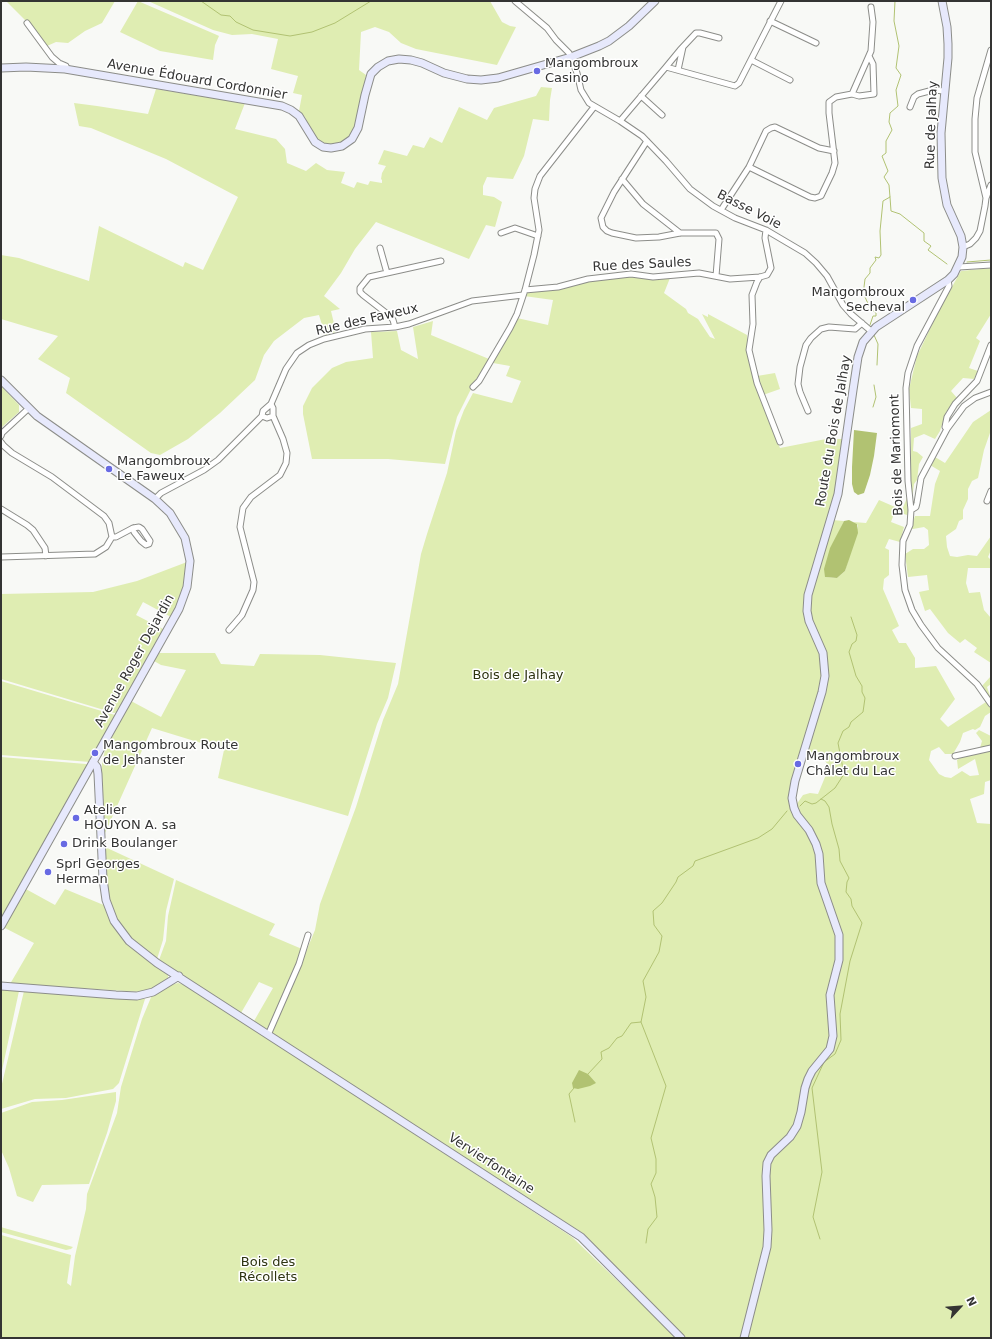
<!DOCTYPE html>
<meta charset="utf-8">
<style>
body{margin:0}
#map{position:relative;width:992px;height:1339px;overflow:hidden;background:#f8f9f6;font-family:"DejaVu Sans",sans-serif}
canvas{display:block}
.frame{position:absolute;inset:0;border:2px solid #343433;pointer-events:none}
.north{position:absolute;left:940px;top:1287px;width:40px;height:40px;-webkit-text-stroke:3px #fff;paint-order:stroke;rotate:64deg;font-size:11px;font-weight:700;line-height:16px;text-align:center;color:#343433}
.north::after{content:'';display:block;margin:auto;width:14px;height:18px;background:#343433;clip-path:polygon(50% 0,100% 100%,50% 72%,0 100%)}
</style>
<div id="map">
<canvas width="992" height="1339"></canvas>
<div class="frame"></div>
<div class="north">N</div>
</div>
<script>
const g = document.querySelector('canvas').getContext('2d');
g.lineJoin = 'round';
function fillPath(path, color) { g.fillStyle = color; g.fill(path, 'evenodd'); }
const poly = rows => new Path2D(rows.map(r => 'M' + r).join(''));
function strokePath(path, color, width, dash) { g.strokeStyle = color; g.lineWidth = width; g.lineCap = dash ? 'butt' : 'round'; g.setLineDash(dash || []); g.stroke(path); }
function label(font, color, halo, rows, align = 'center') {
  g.font = font + ' "DejaVu Sans",sans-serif'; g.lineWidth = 3; g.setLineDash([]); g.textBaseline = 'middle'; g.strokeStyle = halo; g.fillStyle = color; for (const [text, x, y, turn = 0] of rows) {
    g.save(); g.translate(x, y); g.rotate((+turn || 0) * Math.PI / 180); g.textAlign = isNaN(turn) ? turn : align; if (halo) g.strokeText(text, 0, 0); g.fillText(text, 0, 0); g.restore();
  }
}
const green = poly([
 [6,1,115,1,102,23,85,31,68,43,56,42,47,46,26,21],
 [138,1,217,35,219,36,215,45,213,60,160,51,120,32],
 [148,1,490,1,502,22,510,26,516,27,497,65,416,49,401,43,389,32,375,27,361,32,359,70,366,75,357,125,351,135,343,143,329,146,321,144,313,135,305,117,299,111,302,95,293,93,298,76,271,69,278,39,252,34,232,35,213,30],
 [541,87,552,88,550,100,549,121,533,119,524,156,513,179,487,177,483,186,483,195,494,197,502,202,495,227,486,225,469,259,376,222,355,249,341,273,324,296,340,309,331,311,336,332,325,335,319,315,304,318,274,341,264,355,255,380,220,413,188,439,160,455,151,453,66,393,70,378,38,359,58,336,1,319,1,255,19,258,89,281,99,226,183,267,185,262,203,270,238,197,166,159,91,128,79,126,74,103,97,106,148,114,156,89,245,103,235,129,276,139,285,149,287,163,306,171,316,163,327,170,345,172,341,183,354,188,357,182,368,185,370,181,382,183,382,180,381,179,382,173,386,166,378,164,384,150,407,156,413,145,424,148,430,137,442,143,459,107,487,120,494,108,536,96],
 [991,268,991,314,976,338,980,341,969,368,978,371,974,379,963,378,951,391,957,398,946,412,940,431,935,439,924,434,914,438,913,451,917,452,923,457,919,464,917,480,914,484,911,506,907,515,895,511,891,522,904,527,900,542,889,539,885,548,889,550,889,575,884,579,883,589,899,626,892,630,899,643,906,643,915,658,915,668,936,666,955,699,940,719,948,727,989,700,981,687,991,676,991,684,987,687,991,699,991,712,985,716,980,727,975,730,973,729,963,733,960,742,953,754,945,754,939,747,931,751,929,760,939,774,945,777,951,778,962,771,970,776,979,775,975,759,958,769,957,760,972,750,980,748,982,741,976,733,979,730,991,736,991,780,985,782,984,794,970,799,977,823,991,824,991,1338,685,1338,629,1282,584,1234,272,1034,315,930,320,904,356,807,383,720,398,684,421,554,427,534,447,473,456,431,464,410,473,393,512,403,521,381,506,376,510,366,493,363,517,318,548,325,553,300,524,296,526,291,589,281,631,276,670,278,664,293,686,309,688,313,698,319,710,337,715,339,702,314,708,317,708,314,747,335,750,365,755,384,780,448,826,439,845,439,832,520,844,521,831,548,825,577,837,578,845,571,858,526,857,524,853,522,866,523,879,500,902,510,911,488,911,428,922,424,922,409,911,408,909,389,917,356,941,306,961,271],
 [808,751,823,758,828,765,828,770,818,794,810,793,803,795,796,805,795,795,797,785],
 [433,321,431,335,489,359,474,383,457,417,445,464,388,459,312,459,303,414,303,406,312,388,332,368,346,362,373,358,371,332,397,331,401,350,418,359,413,327],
 [775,373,780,389,763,395,757,376],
 [1,386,19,405,19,412,1,428],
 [991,410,991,430,984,450,978,478,972,481,968,489,968,499,963,510,963,519,959,521,956,529,946,536,947,547,950,556,957,557,968,555,977,556,991,536,991,550,988,557,991,560,991,568,968,568,966,583,969,593,980,592,984,610,991,618,991,663,974,652,977,648,965,639,960,643,948,633,930,609,925,611,919,592,929,590,927,575,908,577,905,554,913,549,924,549,929,545,928,530,924,527,913,529,911,528,915,516,930,516,935,484,940,471,930,465,935,457,945,463,973,422],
 [187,562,187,580,181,599,171,617,143,602,136,615,163,629,117,712,114,713,1,679,1,594,93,592,137,581],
 [159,653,215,653,221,664,254,666,260,654,320,655,396,663,388,698,377,724,348,816,218,778,224,750,152,728,105,833,102,774,102,763,105,750,131,701,161,717,186,670,161,665,154,661],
 [1,681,115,715,90,762,1,755],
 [1,757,86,764,88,765,1,920],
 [105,847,174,879,166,911,163,940,157,959,132,940,115,916,109,899,107,882],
 [176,880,275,924,269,935,302,949,302,952,267,1031,254,1021,273,988,259,982,241,1013,159,960,166,941,168,916],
 [24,888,55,905,65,889,106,906,113,923,168,973,168,980,165,984,143,992,10,984,34,943,3,927],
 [178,983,188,986,572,1237,677,1338,1,1338,1,1235,71,1255,67,1283,71,1286,75,1256,86,1209,87,1194,117,1113,121,1087,142,1019,152,995,171,985],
 [1,989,19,991,1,1075],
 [24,991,132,999,145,999,119,1083,113,1089,66,1098,35,1099,1,1109,1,1088],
 [116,1092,116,1101,107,1133,89,1184,42,1185,33,1202,17,1196,9,1168,1,1150,1,1113,32,1102,62,1100],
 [1,1227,4,1228,73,1247,71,1249,66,1250,1,1232]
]);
const water = poly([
 [854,430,877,433,874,456,870,475,864,493,858,495,854,492,852,484,852,467],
 [849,520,857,524,858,533,845,571,837,578,825,577,824,569,830,548,844,521],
 [579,1070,588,1074,596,1083,590,1086,578,1089,573,1088,572,1083]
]);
const stream = poly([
 [201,1,221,15,230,16,236,22,253,30,290,36,312,32,335,23,371,1],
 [890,197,891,211,900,214,924,233,924,241,931,246,928,250,947,264],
 [967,262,991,260],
 [870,325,873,316,876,316,876,313,870,308,865,297,866,295,864,287,865,279,870,273,870,268,876,260,875,257,879,258,881,255,880,231,883,201,890,197,889,185,884,177,888,171,882,156,886,153,886,141,892,130,889,122,890,113,898,106,896,90,901,75,896,68,899,46,894,21,895,1],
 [874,335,878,344,877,365],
 [873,407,876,397,874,385],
 [800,806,805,801,812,804,816,803,835,788,844,774,838,743,843,731,849,727,851,722,863,712,865,698,862,692,862,686,856,676,849,652,852,644,856,641,857,635,851,617],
 [641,1022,666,1086,651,1138,656,1159,656,1173,651,1184,655,1197,657,1217,648,1229,646,1243],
 [588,1074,602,1059,601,1052,609,1048,617,1038,622,1036,631,1023,641,1022,646,997,643,981,659,952,662,936,654,925,653,911,662,903,676,882,678,877,693,866,695,861,758,838,772,829,787,811],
 [574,1088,569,1094,575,1122],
 [820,1239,813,1217,822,1172,812,1088,824,1062,835,1054,841,1040,840,1014,850,961,862,923,852,906,851,899,846,892,847,882,849,878,840,861,839,849,832,824,829,807,825,801,821,799]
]);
const street = poly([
 [515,1,547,28,556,40,569,53,577,73,581,90,589,103,620,121,642,136,666,161,690,189,713,206,735,218,766,230,805,253,816,263,827,276,843,305,851,314,871,331],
 [770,21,816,43],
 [27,23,52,57,59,63,66,66,67,69],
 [751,60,790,80],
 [666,67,680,50,696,33,700,33,719,38],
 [678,70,683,47],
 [852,94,859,96,874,94,873,64,869,56],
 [641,96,662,115],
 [910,107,914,97,918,94,933,90,944,91],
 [620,121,666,67,735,86,739,83,781,1],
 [647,141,614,192,601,218,603,227,607,231,612,233,636,238,659,237,680,233,716,233,719,239,716,276],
 [749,167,810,197,815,198,821,196,832,173,835,163,829,113,829,102,836,97,852,94,856,85,871,51,873,22,871,7],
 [622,179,643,204,680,233],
 [986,198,975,152,975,119,977,98,991,50],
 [721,210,749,167,766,131,771,128,775,127,819,148,834,151],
 [501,233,515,228,538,236],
 [963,247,970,244,976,238,980,231,985,206,986,198,991,185],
 [380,248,387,273],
 [959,267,991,265],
 [760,277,757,282,752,295,753,324,749,350,757,383,780,442],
 [948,280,949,286,917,346,908,373,906,388,908,481,911,510,910,525,903,541,902,565,905,590,912,610,921,625,938,648,977,684,991,704],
 [525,290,558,287,588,279,631,274,653,277,699,273,730,279,760,277,767,275,771,268,765,238,766,230],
 [395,327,393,320,390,316,363,295,360,292,360,288,369,277,441,261],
 [473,387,479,381,510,328,517,314,525,290,534,255,539,230,534,198,535,189,540,176,594,107],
 [271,404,286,369,297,353,309,345,324,339,365,329,395,327,409,324,472,301,523,295],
 [808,411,800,392,798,384,800,367,806,345,811,338,821,329,829,327,855,329,862,323],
 [947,429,945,427,947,417,955,404,977,381,991,345],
 [1,436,2,433,29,408],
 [1,442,4,446,12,453,52,477,104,516,109,523,112,537,106,547,95,554,1,557],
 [155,499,161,493,204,470,218,460,262,416,263,411,271,404,273,408,273,416,267,418,262,416],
 [987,501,991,491],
 [1,509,27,525,33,530,45,548,46,556],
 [911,510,916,507,917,503,921,478,947,429,964,406,975,398,991,392],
 [112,537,116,537,133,528,134,532,141,541,146,545,149,544,150,541,142,529,139,527,133,528],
 [229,630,242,615,253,590,254,582,240,527,243,508,251,497,280,475,286,463,287,453,283,439,273,416],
 [955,756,991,748],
 [268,1035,299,964,308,935]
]);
const secondary = poly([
 [1,68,26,67,65,69,282,106,291,110,299,116,315,142,323,147,331,148,342,146,352,139,358,128,365,95,371,74,378,67,388,61,399,59,411,60,422,63,444,73,467,79,481,80,498,78,571,57,599,46,609,41,629,26,655,1],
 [1,380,37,416,155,499,170,513,185,538,190,561,187,587,179,609,1,926],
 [93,762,97,767,98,774,103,879,106,900,114,921,129,941,157,963,581,1237,681,1338],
 [1,986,116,995,137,996,153,992,179,976],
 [744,1338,767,1247,768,1230,766,1176,767,1163,771,1155,790,1137,797,1126,801,1112,805,1088,808,1079,812,1071,830,1049,833,1036,830,995,839,960,839,935,821,883,819,854,816,844,809,830,797,815,794,808,792,798,795,781,822,692,825,676,823,653,809,621,807,611,808,595,838,494,853,390,858,357,863,342,876,327,948,280,954,274,962,257,963,247,961,236,947,205,942,178,941,133,948,58,948,44,947,27,942,1]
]);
const markers = [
 [537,71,4,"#686ae3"],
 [913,300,4,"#686ae3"],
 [109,469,4,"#686ae3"],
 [95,753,4,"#686ae3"],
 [798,764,4,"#686ae3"],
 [76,818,4,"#686ae3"],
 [64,844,4,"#686ae3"],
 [48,872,4,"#686ae3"]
];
const poiNames = [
 ["Mangombroux",545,64],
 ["Casino",545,79],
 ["Mangombroux",905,293,"right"],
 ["Secheval",905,308,"right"],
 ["Mangombroux",117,462],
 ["Le Faweux",117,477],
 ["Mangombroux Route",103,746],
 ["de Jehanster",103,761],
 ["Mangombroux",806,757],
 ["Châlet du Lac",806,772],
 ["Atelier",84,811],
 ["HOUYON A. sa",84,826],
 ["Drink Boulanger",72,844],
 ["Sprl Georges",56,865],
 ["Herman",56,880]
];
const streetNames = [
 ["Avenue Édouard Cordonnier",197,80,10],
 ["Rue de Jalhay",932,125,-88],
 ["Basse Voie",749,210,27],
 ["Rue des Saules",642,265,-3],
 ["Rue des Faweux",367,320,-13],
 ["Route du Bois de Jalhay",834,431,-80],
 ["Bois de Mariomont",897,455,-92],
 ["Avenue Roger Dejardin",135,661,-61],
 ["Vervierfontaine",491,1164,33]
];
const parkNames = [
 ["Bois de Jalhay",518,676],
 ["Bois des",268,1263],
 ["Récollets",268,1278]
];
fillPath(green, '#dfedb2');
fillPath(water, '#b1c272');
strokePath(stream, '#b1c272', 1);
strokePath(street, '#8c8d89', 7);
strokePath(secondary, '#8c8d89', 9);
strokePath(street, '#fff', 5);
strokePath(secondary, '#e7e9fc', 7);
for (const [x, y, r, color] of markers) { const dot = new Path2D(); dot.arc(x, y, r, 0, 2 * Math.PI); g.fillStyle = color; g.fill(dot); strokePath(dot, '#fff', 1.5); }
label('13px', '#343433', '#fff', poiNames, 'left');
label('13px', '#343433', '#fff', streetNames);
label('13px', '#2e3411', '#fff', parkNames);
</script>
